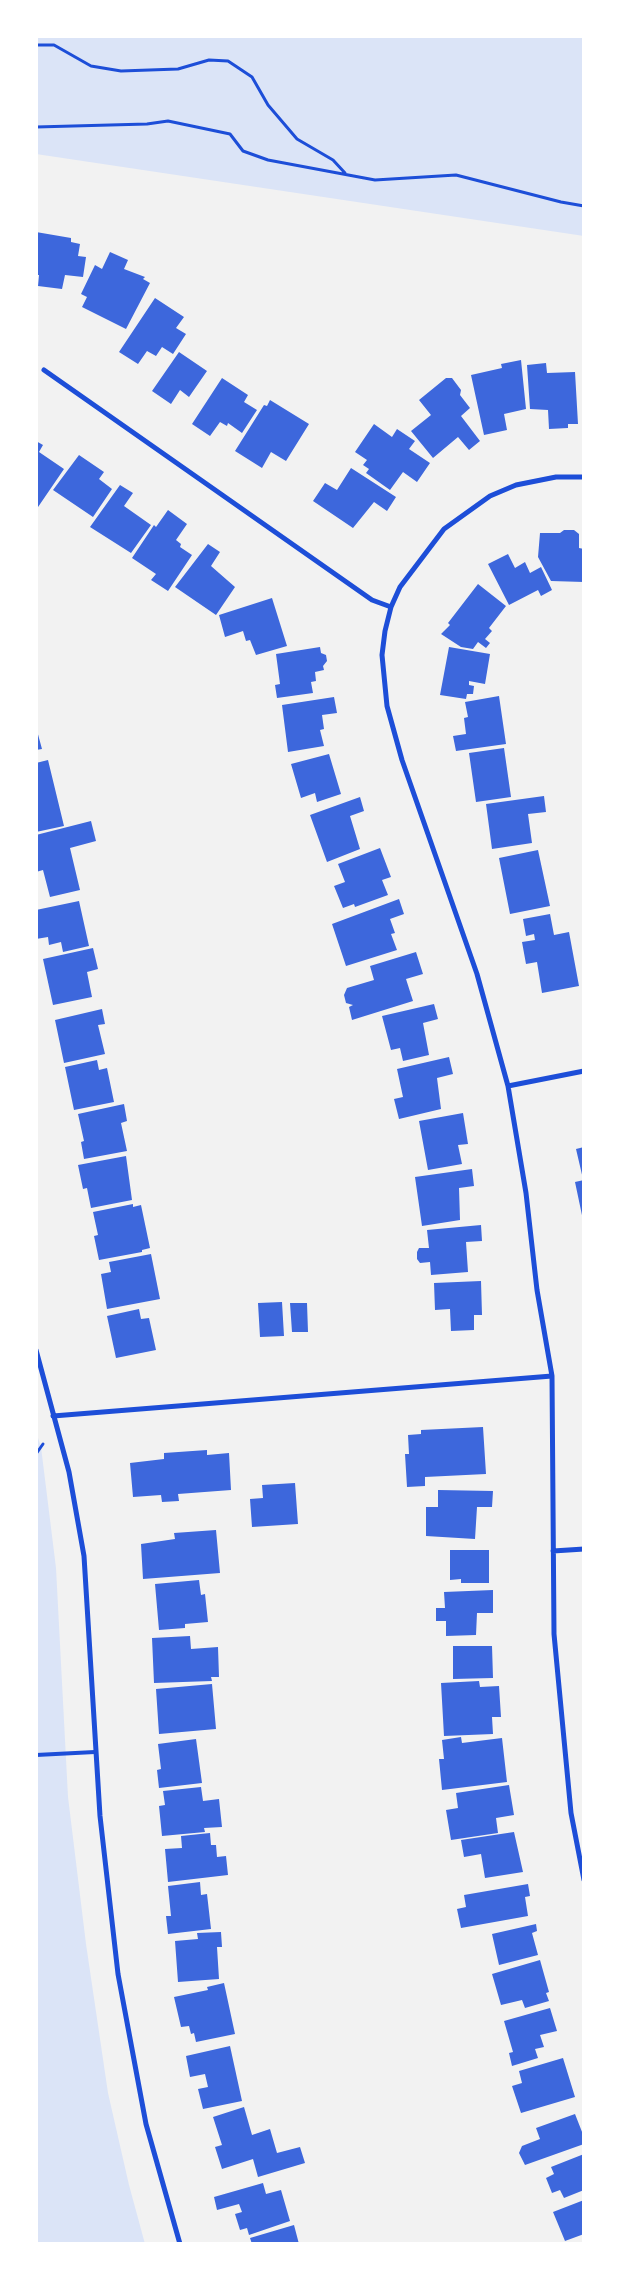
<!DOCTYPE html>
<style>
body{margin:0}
#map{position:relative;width:620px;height:2280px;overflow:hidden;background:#f2f2f2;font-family:"Archivo Narrow",sans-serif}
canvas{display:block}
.frame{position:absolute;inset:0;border:38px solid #fff;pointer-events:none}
</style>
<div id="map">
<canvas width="620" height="2280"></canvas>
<div class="frame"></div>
</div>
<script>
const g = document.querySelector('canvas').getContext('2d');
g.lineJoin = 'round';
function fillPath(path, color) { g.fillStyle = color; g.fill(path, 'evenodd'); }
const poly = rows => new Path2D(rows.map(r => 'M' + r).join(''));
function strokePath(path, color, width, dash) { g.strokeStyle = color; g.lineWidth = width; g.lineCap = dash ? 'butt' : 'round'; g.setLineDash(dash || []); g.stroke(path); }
const green = poly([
 [36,36,584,36,584,236,36,154],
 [36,1432,41,1447,56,1568,68,1797,86,1944,108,2093,129,2185,145,2244,36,2244]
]);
const building = poly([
 [36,232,71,238,71,242,80,244,78,256,86,257,83,277,65,275,62,289,38,286,39,275,36,275],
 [110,252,128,260,124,269,145,277,143,279,150,283,126,329,82,307,87,297,81,294,95,265,102,269],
 [155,298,184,317,176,328,186,334,173,354,162,347,156,356,147,351,138,364,119,352],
 [179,352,207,371,189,397,180,390,171,404,152,391],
 [521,360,526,409,504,414,507,430,484,435,471,375,502,368,501,364],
 [546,363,547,373,575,372,578,424,568,424,568,428,549,429,548,410,530,409,527,365],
 [222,378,248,395,244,402,257,410,242,433,228,423,227,426,220,422,210,436,192,424],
 [446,378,452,378,461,390,460,395,470,408,461,416,480,441,469,450,458,437,433,458,411,431,431,415,419,400],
 [270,400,309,424,286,461,271,452,262,468,235,451,264,405,267,406],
 [374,424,392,437,397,429,415,441,409,449,430,463,417,482,403,472,390,490,366,473,369,469,363,465,367,460,355,452],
 [36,441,43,445,39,452,64,469,36,510],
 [79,455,104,472,99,479,112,489,93,517,53,490],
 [351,468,396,497,387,511,374,502,353,528,313,501,325,483,337,490],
 [120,485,133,493,124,506,151,525,131,553,90,527],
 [168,510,187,524,176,540,181,544,180,547,192,555,168,591,151,580,156,574,132,558,154,525,156,527],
 [564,530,574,530,579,534,579,548,584,549,584,582,551,581,538,557,540,533,560,533],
 [208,544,220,552,211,566,235,587,216,615,175,587],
 [508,554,515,568,525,562,530,573,541,567,552,590,541,596,538,590,509,605,488,564],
 [478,584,506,606,489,628,492,631,485,639,490,643,486,648,478,642,473,649,461,647,441,634,450,625,448,623],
 [272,598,287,646,256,655,250,640,246,641,243,631,225,637,219,615],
 [320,647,321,653,326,655,327,661,323,666,324,670,315,672,316,681,311,682,313,693,277,698,275,685,280,684,276,654],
 [449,647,490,654,485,684,469,681,469,685,474,686,473,694,467,694,466,699,440,695],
 [499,696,506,744,456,751,453,736,466,734,464,718,468,717,465,702],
 [334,697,337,713,322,715,324,729,320,730,324,746,288,752,282,705],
 [36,727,42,749,36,750],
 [504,748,511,797,476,802,469,753],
 [329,754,341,794,317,802,315,793,301,798,291,764],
 [48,760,64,826,36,832,36,763],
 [544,796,546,812,528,814,532,843,492,849,486,804],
 [360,797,364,811,350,816,360,849,327,862,310,815],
 [91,821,96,841,70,848,80,890,50,897,43,870,36,872,36,835],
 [380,848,391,877,382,880,388,895,355,907,354,904,343,908,334,886,345,882,338,864],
 [538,850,550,906,510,914,499,858],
 [399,899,404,914,390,919,395,933,391,934,397,950,346,966,332,924],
 [79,901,89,946,63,952,61,942,49,945,48,937,36,939,36,910],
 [550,914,554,935,569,932,579,986,542,993,537,962,526,964,522,942,535,940,534,934,526,936,523,919],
 [93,948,98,969,87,972,92,997,53,1005,43,959],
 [416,952,423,974,406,979,413,1001,352,1020,349,1007,353,1005,346,1003,344,995,347,988,374,980,370,966],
 [434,1004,438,1019,423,1023,429,1055,403,1061,400,1048,391,1050,382,1016],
 [102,1009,105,1024,98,1025,105,1054,64,1063,55,1020],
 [449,1057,453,1074,437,1078,441,1109,399,1119,394,1099,403,1097,397,1069],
 [97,1060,99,1070,107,1068,114,1102,74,1110,65,1067],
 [124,1104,127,1121,121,1123,127,1151,84,1159,81,1142,84,1141,78,1114],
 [463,1113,468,1144,458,1145,462,1164,428,1170,419,1121],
 [584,1147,584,1179,583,1179,576,1149],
 [126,1156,132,1200,91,1208,87,1188,83,1189,78,1165],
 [472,1169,474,1186,459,1188,460,1220,422,1226,415,1177],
 [584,1180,584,1220,583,1220,575,1182],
 [133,1204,133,1207,141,1205,150,1248,142,1250,142,1252,99,1260,94,1236,98,1235,93,1212],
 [481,1225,482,1241,466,1242,468,1272,431,1275,430,1262,420,1263,417,1259,417,1252,419,1248,429,1248,427,1230],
 [151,1254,160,1299,107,1309,101,1274,111,1272,109,1262],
 [481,1281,482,1315,474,1315,474,1330,451,1331,450,1309,435,1310,434,1283],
 [282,1302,284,1336,260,1337,258,1303],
 [290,1303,307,1303,308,1332,292,1332],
 [139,1309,141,1319,149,1318,156,1350,116,1358,107,1316],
 [483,1427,486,1474,425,1477,425,1486,407,1487,405,1454,409,1454,408,1435,421,1434,421,1430],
 [207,1450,207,1455,229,1453,231,1490,178,1494,179,1501,162,1502,161,1495,133,1497,130,1463,164,1459,164,1453],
 [295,1483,298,1524,252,1527,250,1499,263,1498,262,1485],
 [438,1490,493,1491,492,1507,477,1507,475,1539,426,1536,426,1507,438,1507],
 [216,1530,220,1573,143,1579,141,1544,175,1539,174,1533],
 [450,1550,489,1550,489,1583,461,1583,461,1579,450,1580],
 [199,1580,201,1595,205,1594,208,1622,185,1624,185,1628,159,1630,155,1584],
 [493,1590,493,1613,477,1613,476,1635,446,1636,446,1621,436,1621,436,1608,445,1608,444,1592],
 [190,1636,191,1649,218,1647,219,1677,211,1677,212,1681,154,1683,152,1638],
 [453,1646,492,1646,493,1678,453,1679],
 [479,1681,480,1687,499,1686,501,1717,492,1717,493,1734,444,1736,441,1683],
 [212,1684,216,1729,159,1734,156,1689],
 [461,1737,462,1743,502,1738,507,1782,442,1790,439,1759,444,1759,442,1740],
 [196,1739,202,1783,159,1788,157,1770,161,1769,158,1744],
 [509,1785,514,1815,496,1818,498,1833,451,1840,446,1810,458,1808,456,1793],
 [201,1787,203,1801,219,1799,222,1827,204,1828,205,1832,162,1836,159,1806,165,1805,163,1791],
 [514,1832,523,1872,485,1878,481,1854,464,1857,461,1840],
 [210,1833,211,1845,216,1845,217,1857,226,1856,228,1875,168,1882,165,1849,182,1848,181,1836],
 [200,1882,201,1895,207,1894,211,1929,168,1934,166,1916,171,1916,168,1886],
 [528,1884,530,1896,525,1897,528,1916,461,1928,457,1909,466,1907,464,1895],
 [536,1924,537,1931,532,1933,538,1955,499,1965,492,1934],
 [221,1932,222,1947,217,1947,219,1979,178,1982,175,1941,198,1939,197,1933],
 [540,1960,549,1992,546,1993,549,2001,525,2008,522,2000,501,2005,492,1974],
 [224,1983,235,2034,196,2042,194,2033,191,2034,189,2026,181,2027,174,1997,208,1990,207,1987],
 [550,2008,557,2031,540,2035,544,2047,535,2049,538,2058,512,2066,509,2053,513,2052,504,2021],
 [230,2046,242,2101,203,2109,198,2089,208,2087,205,2074,190,2077,186,2056],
 [563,2058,575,2097,521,2113,512,2086,522,2083,519,2071],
 [244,2107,252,2135,270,2129,277,2153,300,2147,305,2163,258,2177,253,2159,222,2169,215,2147,222,2145,213,2117],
 [575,2114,584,2137,584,2144,525,2165,519,2153,522,2146,540,2139,536,2128],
 [584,2154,584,2190,564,2198,560,2190,552,2193,546,2178,554,2174,551,2167],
 [263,2183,266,2194,281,2190,290,2221,249,2235,247,2228,240,2230,235,2214,242,2212,239,2204,217,2210,214,2197],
 [584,2200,584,2234,565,2241,553,2212],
 [294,2225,299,2244,252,2244,250,2238]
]);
const path = poly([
 [36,45,54,45,91,66,121,71,178,69,209,60,228,61,252,77,268,105,297,139,333,160,345,173],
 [36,127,147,124,168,121,230,134,243,151,268,160,375,180,456,175,561,202,584,206],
 [36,1454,43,1444]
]);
const service = poly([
 [36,1755,95,1752]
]);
const minor = poly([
 [44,370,372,600,391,607],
 [584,477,556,477,516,485,490,496,444,529,400,587,391,607,385,631,382,655,387,706,402,760,477,974,508,1086,526,1193,537,1290,552,1376,554,1634,571,1813,584,1880],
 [508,1086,584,1071],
 [36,1350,69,1472,84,1556,100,1816,118,1974,146,2124,180,2244],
 [53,1416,552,1376],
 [553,1551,584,1549]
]);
fillPath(green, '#dbe4f7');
fillPath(building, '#3d67dc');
strokePath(path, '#1d4ed8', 3);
strokePath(service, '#1d4ed8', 4);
strokePath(minor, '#1d4ed8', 5);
</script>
